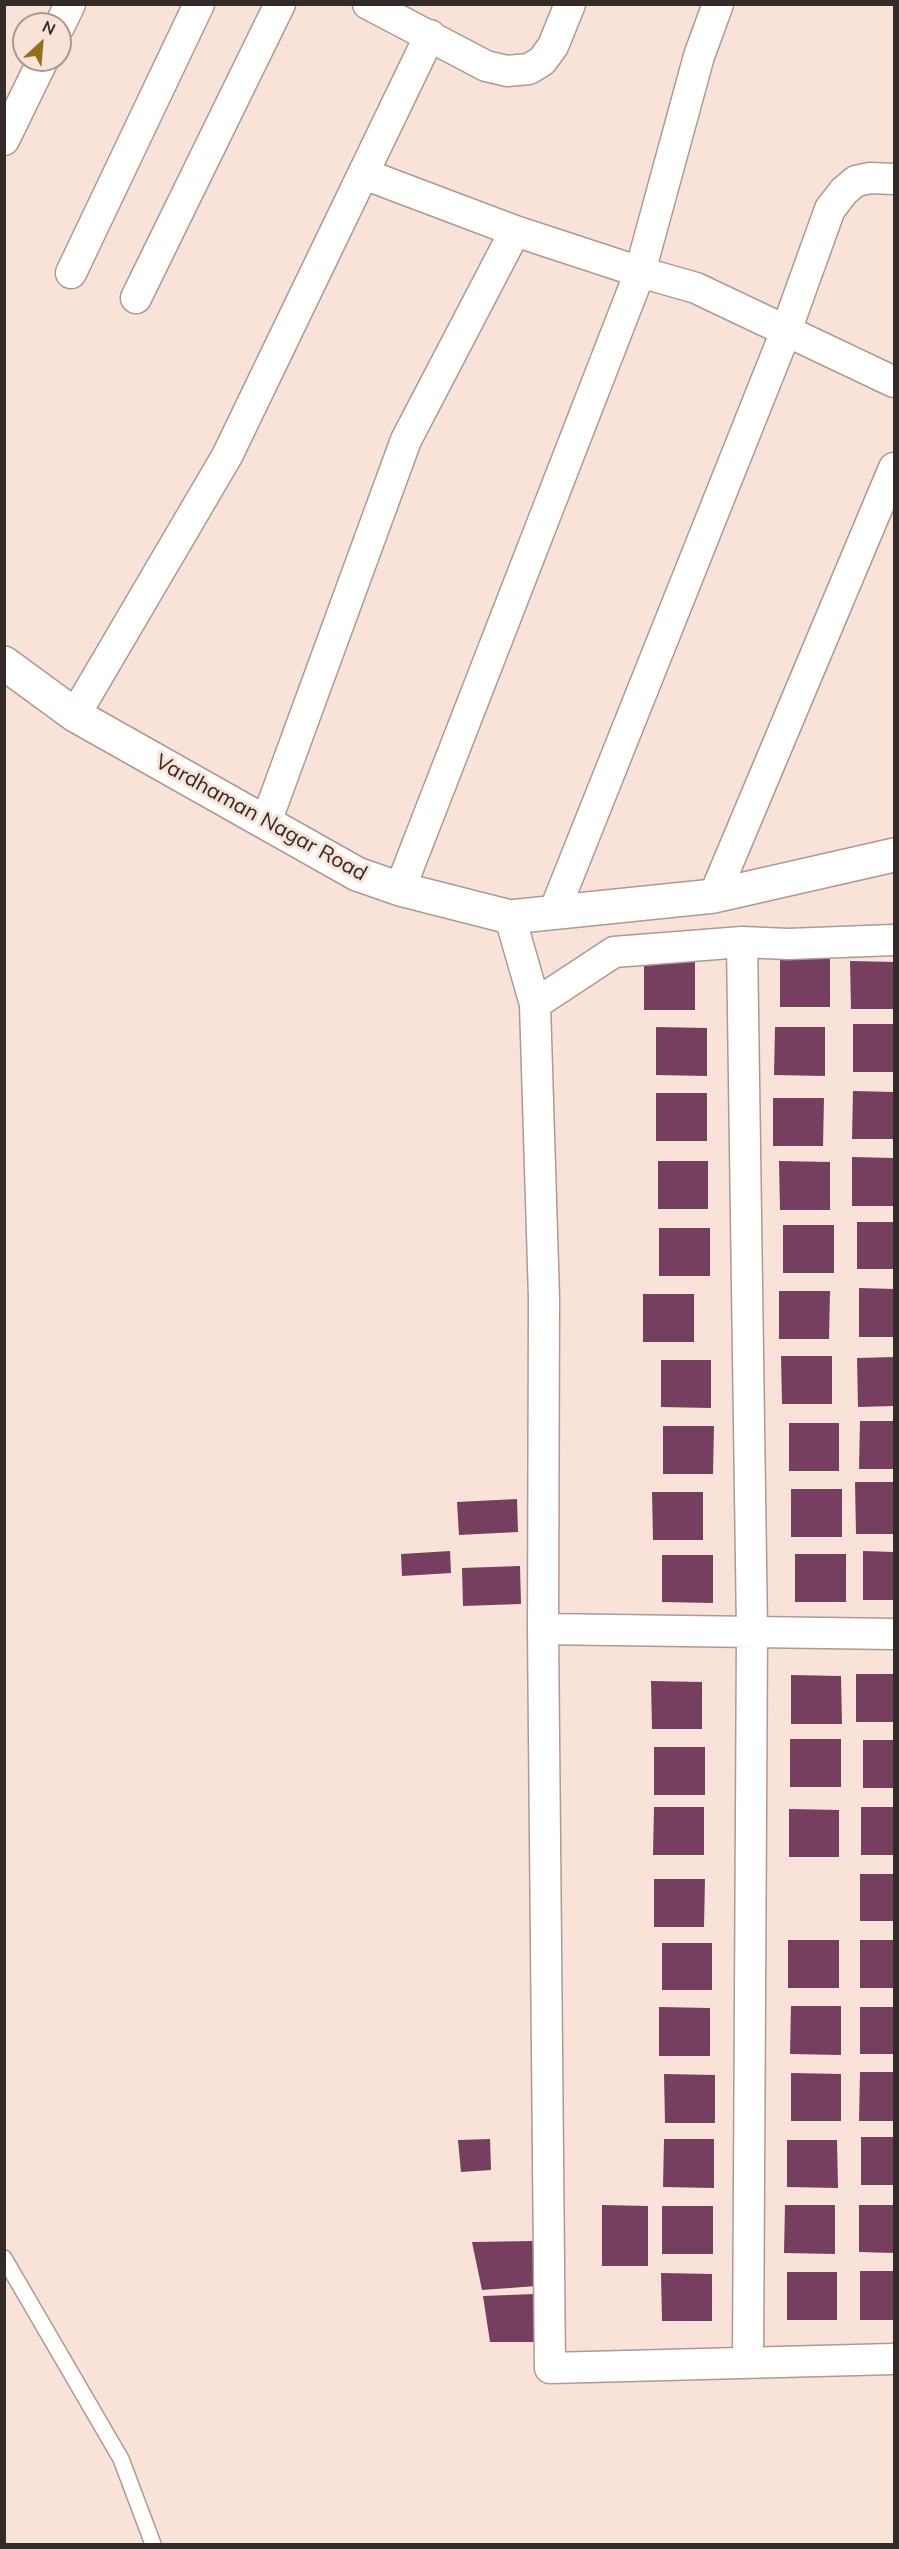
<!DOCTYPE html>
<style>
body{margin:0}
#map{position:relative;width:899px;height:2549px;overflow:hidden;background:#f9e2d8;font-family:Mulish,sans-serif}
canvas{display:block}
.frame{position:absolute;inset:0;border:6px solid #332b27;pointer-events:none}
.north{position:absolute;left:12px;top:12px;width:60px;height:60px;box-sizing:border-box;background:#f9e2d8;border:2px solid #aa9991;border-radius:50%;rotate:26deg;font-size:16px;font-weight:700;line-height:24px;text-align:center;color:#332b27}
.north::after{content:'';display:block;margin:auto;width:21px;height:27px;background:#956f18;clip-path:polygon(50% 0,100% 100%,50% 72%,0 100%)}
</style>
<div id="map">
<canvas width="899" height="2549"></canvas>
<div class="frame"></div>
<div class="north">N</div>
</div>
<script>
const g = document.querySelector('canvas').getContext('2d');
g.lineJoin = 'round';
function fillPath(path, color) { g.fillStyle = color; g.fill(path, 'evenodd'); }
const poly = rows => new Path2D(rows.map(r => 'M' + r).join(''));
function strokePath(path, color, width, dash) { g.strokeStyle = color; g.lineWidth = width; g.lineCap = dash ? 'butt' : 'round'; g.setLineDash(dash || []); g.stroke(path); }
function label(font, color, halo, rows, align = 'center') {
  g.font = font + ' Mulish,sans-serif'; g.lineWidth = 6; g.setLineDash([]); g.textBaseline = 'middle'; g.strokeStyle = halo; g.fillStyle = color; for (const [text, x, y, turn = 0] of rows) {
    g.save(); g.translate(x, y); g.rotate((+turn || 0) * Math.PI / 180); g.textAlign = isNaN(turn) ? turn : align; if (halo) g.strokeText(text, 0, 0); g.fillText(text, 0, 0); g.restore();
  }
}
const building = poly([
 [780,959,830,959,830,1007,780,1007],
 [850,961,894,962,894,1009,851,1009],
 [644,962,695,962,695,1010,644,1010],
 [853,1024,894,1024,894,1072,853,1072],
 [656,1027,707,1028,707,1076,656,1075],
 [775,1027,825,1027,825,1076,774,1075],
 [853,1091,894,1092,894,1139,852,1139],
 [656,1093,707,1093,707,1141,656,1141],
 [773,1098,824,1098,823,1146,773,1146],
 [852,1157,894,1158,894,1206,852,1206],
 [658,1161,708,1161,708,1209,658,1209],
 [779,1161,830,1162,830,1210,780,1210],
 [857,1222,894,1222,894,1269,857,1269],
 [783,1225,834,1225,834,1273,783,1273],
 [659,1228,710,1228,710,1276,659,1276],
 [859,1288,894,1289,894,1337,859,1337],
 [779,1291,830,1291,829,1339,779,1339],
 [643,1294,694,1294,694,1342,643,1342],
 [781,1356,832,1356,832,1404,782,1404],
 [894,1357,894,1406,858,1407,857,1358],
 [661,1360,711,1360,711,1408,661,1407],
 [860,1421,894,1421,894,1469,859,1469],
 [789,1423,839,1423,839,1471,789,1471],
 [663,1426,714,1426,713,1474,663,1474],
 [855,1482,894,1482,894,1534,856,1534],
 [791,1489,842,1489,842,1537,791,1537],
 [652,1492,703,1492,703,1540,653,1540],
 [517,1499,518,1532,459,1535,457,1502],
 [450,1551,451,1573,402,1576,401,1554],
 [863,1551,894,1552,894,1600,863,1600],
 [795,1554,846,1554,846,1602,795,1602],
 [662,1555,713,1555,713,1603,662,1602],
 [520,1566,521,1604,463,1606,462,1568],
 [856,1674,894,1674,894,1722,856,1722],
 [791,1675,841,1676,842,1724,791,1724],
 [651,1681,702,1682,702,1729,652,1729],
 [790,1739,841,1739,841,1787,790,1787],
 [863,1740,894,1740,894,1788,863,1788],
 [654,1747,705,1747,705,1795,654,1795],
 [654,1807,704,1807,704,1855,653,1855],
 [861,1807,894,1807,894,1855,861,1855],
 [789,1809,839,1810,839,1857,789,1857],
 [860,1874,894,1874,894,1921,860,1921],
 [654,1879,705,1879,704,1927,654,1927],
 [788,1940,839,1940,839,1988,788,1988],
 [860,1940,894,1940,894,1988,860,1988],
 [662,1943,712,1943,712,1990,662,1990],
 [791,2006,841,2006,841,2055,790,2054],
 [659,2007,710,2008,710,2056,659,2056],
 [860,2007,894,2007,894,2054,860,2054],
 [860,2072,894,2072,894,2121,859,2121],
 [791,2073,841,2074,841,2121,791,2121],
 [664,2074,715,2075,715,2123,665,2123],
 [861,2137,894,2137,894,2185,861,2185],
 [490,2139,491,2170,461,2172,458,2140],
 [664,2139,714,2139,714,2188,663,2187],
 [787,2140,837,2140,838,2188,787,2187],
 [602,2205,648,2206,648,2266,602,2266],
 [785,2205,835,2205,835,2254,784,2253],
 [859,2205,894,2205,894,2253,859,2252],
 [662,2206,713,2206,713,2254,662,2254],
 [533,2241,537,2286,482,2290,472,2242],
 [860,2271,894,2271,894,2320,860,2320],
 [787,2272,837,2272,837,2320,787,2320],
 [661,2273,712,2274,712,2321,662,2321],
 [534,2294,537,2342,490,2342,483,2296]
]);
const lane = poly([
 [4,2258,121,2459,153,2544]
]);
const street = poly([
 [368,4,486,66,507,71,529,69,542,61,553,46,570,4],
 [60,25,70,4],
 [4,140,43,60],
 [364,174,515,231,640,272,696,288,894,382],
 [71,273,199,4],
 [136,298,280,4],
 [75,715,227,456,430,35],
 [266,822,406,440,515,231],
 [400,889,640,272,699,56,718,4],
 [714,896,894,468],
 [554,912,786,331,830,209,844,191,856,181,870,178,894,179],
 [510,917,535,1004,544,1298,543,1629,550,2368,894,2359],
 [742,942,752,1630,748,2362],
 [535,1004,614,952,742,942,788,944,894,940],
 [543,1629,894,1634]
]);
const secondary = poly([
 [4,663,75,715,357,874,400,889,510,917,714,896,894,855]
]);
const streetNames = [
 ["Vardhaman Nagar Road",261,818,29]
];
fillPath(building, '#763f5f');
strokePath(lane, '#af9990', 18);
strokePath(street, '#af9990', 33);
strokePath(secondary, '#af9990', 36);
strokePath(lane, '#fff', 15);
strokePath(street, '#fff', 30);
strokePath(secondary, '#fff', 33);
label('21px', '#332b27', '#f9e2d8', streetNames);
</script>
